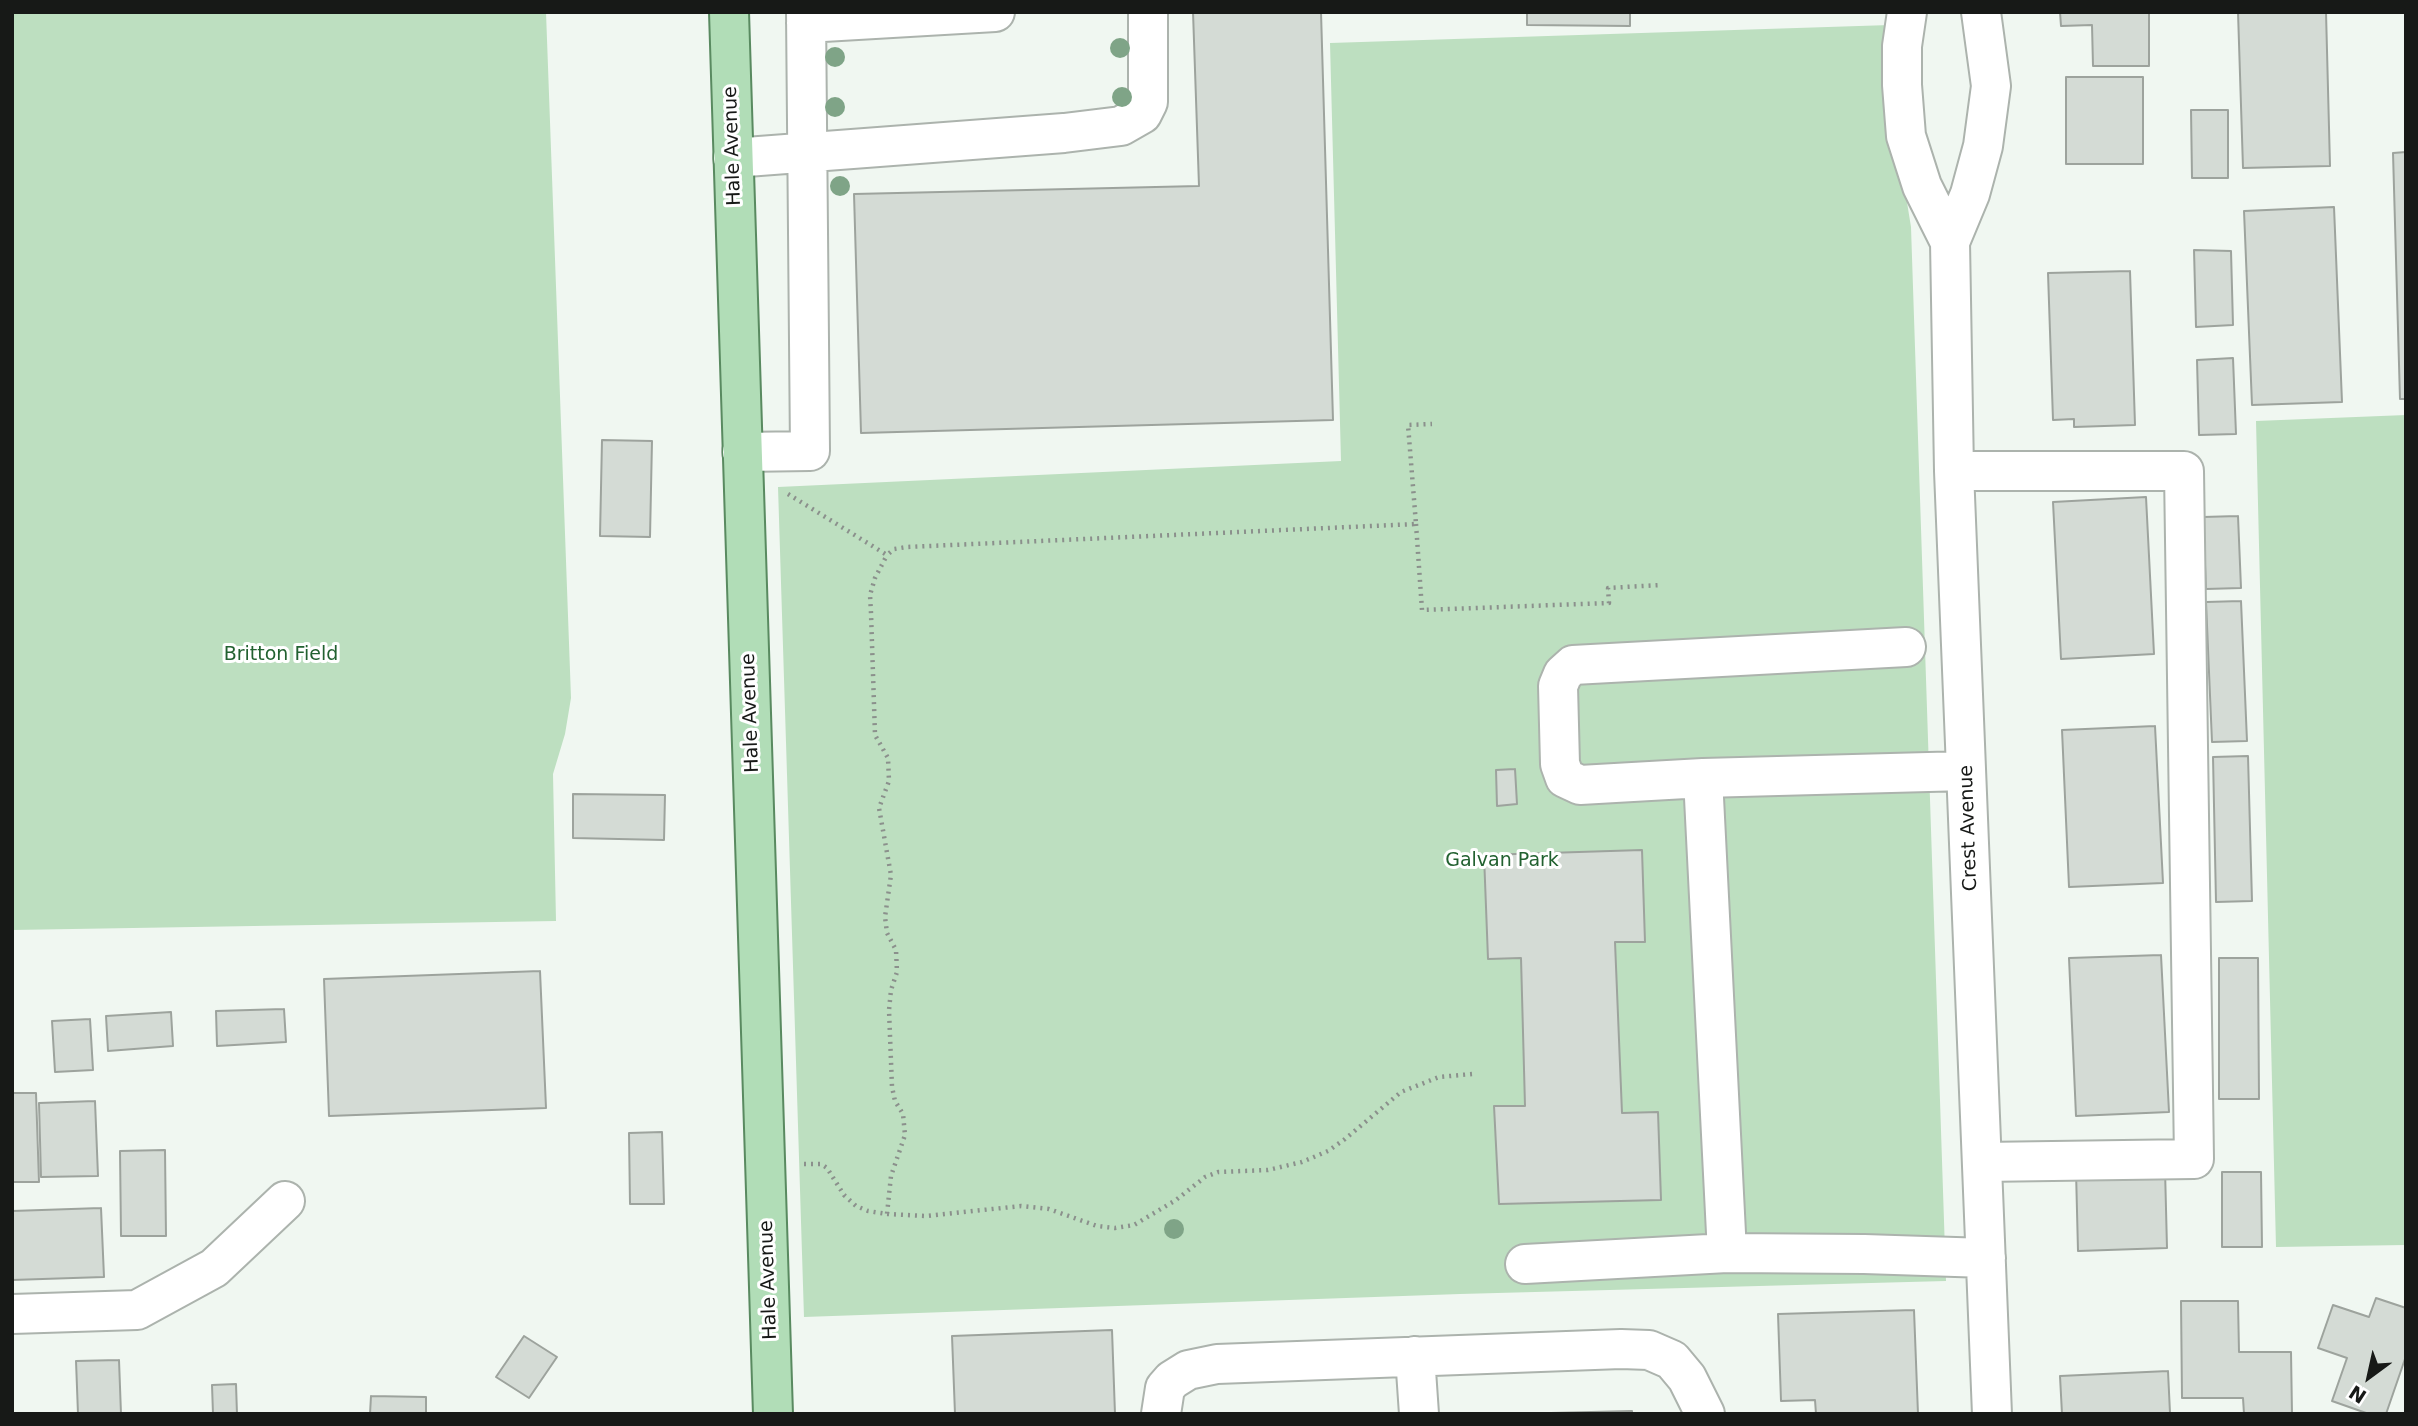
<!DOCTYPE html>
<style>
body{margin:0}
#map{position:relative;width:2418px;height:1426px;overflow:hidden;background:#f0f7f1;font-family:"DejaVu Sans",sans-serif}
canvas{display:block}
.frame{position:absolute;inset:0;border:14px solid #171917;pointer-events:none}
.north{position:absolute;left:2334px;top:1342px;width:70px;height:70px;-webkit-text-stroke:5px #fff;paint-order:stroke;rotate:213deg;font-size:19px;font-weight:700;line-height:28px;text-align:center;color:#171917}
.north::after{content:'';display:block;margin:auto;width:24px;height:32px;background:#171917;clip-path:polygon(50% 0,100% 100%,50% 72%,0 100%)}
</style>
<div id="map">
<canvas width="2418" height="1426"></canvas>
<div class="frame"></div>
<div class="north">N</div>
</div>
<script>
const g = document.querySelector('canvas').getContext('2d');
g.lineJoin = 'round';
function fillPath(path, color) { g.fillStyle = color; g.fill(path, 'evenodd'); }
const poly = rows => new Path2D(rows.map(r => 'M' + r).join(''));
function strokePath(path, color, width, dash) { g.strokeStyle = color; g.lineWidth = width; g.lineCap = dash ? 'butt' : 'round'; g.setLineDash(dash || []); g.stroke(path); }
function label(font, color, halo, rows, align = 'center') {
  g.font = font + ' "DejaVu Sans",sans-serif'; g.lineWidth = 6; g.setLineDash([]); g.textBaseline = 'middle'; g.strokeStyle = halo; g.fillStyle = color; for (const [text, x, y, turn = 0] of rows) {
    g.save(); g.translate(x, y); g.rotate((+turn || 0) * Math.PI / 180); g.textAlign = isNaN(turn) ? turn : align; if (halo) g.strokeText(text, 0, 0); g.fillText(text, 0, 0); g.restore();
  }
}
const green = poly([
 [12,12,546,12,571,698,565,734,553,774,556,921,12,930],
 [1890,25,1899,153,1911,227,1946,1281,1460,1294,804,1317,778,487,1341,461,1330,43],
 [2406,415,2406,1245,2276,1247,2256,421]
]);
const building = poly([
 [1193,12,1321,12,1333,420,861,433,854,194,1199,186,1193,12],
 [1527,12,1630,12,1630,26,1527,25,1527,12],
 [2060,12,2149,12,2149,66,2093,66,2092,25,2061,26,2060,12],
 [2238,12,2326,12,2330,166,2243,168,2238,12],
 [2066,77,2143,77,2143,164,2066,164,2066,77],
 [2191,110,2228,110,2228,178,2192,178,2191,110],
 [2406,152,2406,399,2400,399,2393,153,2406,152],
 [2334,207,2342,402,2252,405,2244,211,2334,207],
 [2194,250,2231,251,2233,325,2196,327,2194,250],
 [2130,271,2135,425,2074,427,2074,419,2053,420,2048,273,2130,271],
 [2233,358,2236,434,2199,435,2197,360,2233,358],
 [602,440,652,441,650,537,600,536,602,440],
 [2146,497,2154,654,2061,659,2053,502,2146,497],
 [2238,516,2241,588,2206,589,2203,517,2238,516],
 [2241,601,2247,741,2212,742,2206,602,2241,601],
 [2155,726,2163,883,2069,887,2062,730,2155,726],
 [2248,756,2252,901,2216,902,2213,757,2248,756],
 [1515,769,1517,804,1497,806,1496,770,1515,769],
 [573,794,665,795,664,840,573,838,573,794],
 [1642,850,1645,942,1615,942,1622,1113,1658,1112,1661,1200,1499,1204,1494,1106,1525,1106,1521,958,1488,959,1484,855,1642,850],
 [2161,955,2169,1112,2076,1116,2069,958,2161,955],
 [2219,958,2258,958,2259,1099,2219,1099,2219,958],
 [540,971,546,1108,329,1116,324,979,540,971],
 [284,1009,286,1042,217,1046,216,1011,284,1009],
 [171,1012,173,1046,108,1051,106,1016,171,1012],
 [90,1019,93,1070,55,1072,52,1021,90,1019],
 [12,1093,36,1093,39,1182,12,1182,12,1093],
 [95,1101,98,1176,41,1177,39,1103,95,1101],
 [662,1132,664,1204,630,1204,629,1133,662,1132],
 [165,1150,166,1236,121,1236,120,1151,165,1150],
 [2165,1169,2167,1248,2078,1251,2076,1171,2165,1169],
 [2222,1172,2261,1172,2262,1247,2222,1247,2222,1172],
 [101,1208,104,1277,12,1280,12,1211,101,1208],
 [2376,1298,2406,1308,2406,1356,2386,1414,2369,1414,2332,1401,2347,1358,2318,1348,2333,1305,2369,1317,2376,1298],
 [2181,1301,2238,1301,2239,1352,2291,1352,2292,1414,2244,1414,2243,1398,2182,1398,2181,1301],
 [1914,1310,1918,1414,1816,1414,1815,1400,1781,1401,1778,1314,1914,1310],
 [1112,1330,1115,1414,955,1414,952,1336,1112,1330],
 [524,1336,557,1357,529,1398,496,1377,524,1336],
 [119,1360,121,1414,78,1414,76,1361,119,1360],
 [2168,1371,2170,1413,2062,1414,2060,1376,2168,1371],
 [236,1384,237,1414,213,1414,212,1385,236,1384],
 [371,1396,426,1397,426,1414,370,1414,371,1396],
 [1632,1411,1632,1414,1510,1414,1632,1411]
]);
const path = poly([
 [788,494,887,555,894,549,907,547,1416,524,1408,425,1432,424],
 [1416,524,1422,610,1609,603,1608,588,1660,585],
 [804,1164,821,1164,827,1168,844,1195,856,1206,868,1211,887,1214,891,1176,905,1135,903,1114,895,1101,892,1087,889,1010,891,990,897,972,896,950,887,933,885,917,891,875,879,808,889,781,888,758,875,735,871,613,870,595,875,578,887,555],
 [887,1214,926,1216,1021,1206,1049,1209,1097,1226,1115,1228,1134,1225,1176,1200,1205,1177,1218,1172,1268,1170,1302,1162,1328,1151,1345,1139,1401,1092,1439,1077,1472,1074]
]);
const minor = poly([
 [1907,12,1902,46,1902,85,1906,136,1922,186,1950,242],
 [1981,12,1991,86,1983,146,1970,194,1950,242,1954,471,1992,1414],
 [806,23,995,12],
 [733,158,1064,133,1121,126,1142,114,1148,102,1148,12],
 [742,452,810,451,806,12],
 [1954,471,2184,471,2194,1159,1982,1162],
 [1906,647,1573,665,1563,674,1558,686,1560,764,1565,778,1580,785,1703,778,1966,771],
 [1703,778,1727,1253,1864,1254,1986,1258],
 [1525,1264,1727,1253],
 [12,1314,137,1310,214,1268,285,1201],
 [1415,1356,1419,1414],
 [1161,1414,1165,1388,1172,1380,1188,1370,1217,1364,1621,1349,1649,1350,1672,1360,1687,1378,1705,1414]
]);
const major = poly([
 [729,12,773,1414]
]);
const trees = [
 [1120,48],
 [835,57],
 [1122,97],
 [835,107],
 [840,186],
 [1174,1229]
];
const streetNames = [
 ["Hale Avenue",733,146,-92],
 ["Hale Avenue",751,713,-92],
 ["Crest Avenue",1969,828,-92],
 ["Hale Avenue",769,1280,-92]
];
const parkNames = [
 ["Britton Field",281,655],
 ["Galvan Park",1502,861]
];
fillPath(green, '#bddfc0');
fillPath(building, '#d4dbd5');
strokePath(building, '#9da39d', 2);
strokePath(minor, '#acb3ad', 42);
strokePath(major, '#598a60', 42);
strokePath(path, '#8b908c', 4.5, [2, 5]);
strokePath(minor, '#fff', 38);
strokePath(major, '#b1ddb7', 38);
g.fillStyle = '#7fa487';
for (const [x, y] of trees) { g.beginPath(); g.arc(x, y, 10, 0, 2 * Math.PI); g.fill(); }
label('19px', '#171917', '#fff', streetNames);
label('19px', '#226130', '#fff', parkNames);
</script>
